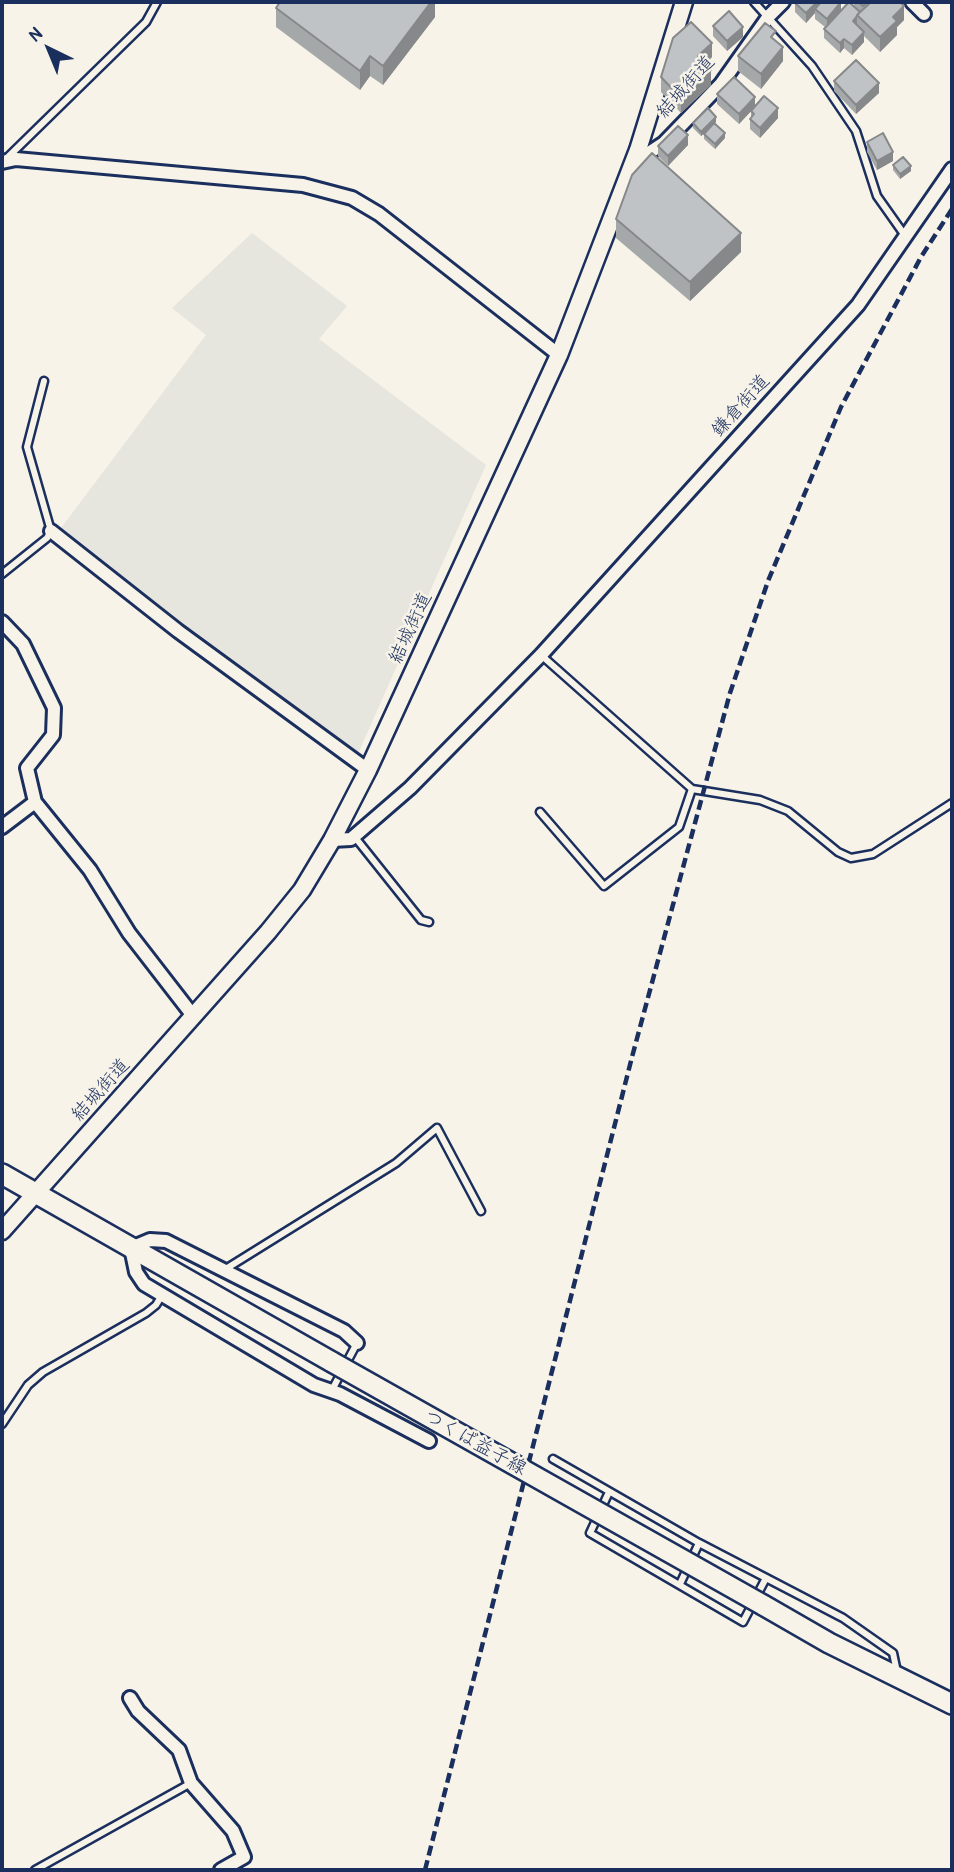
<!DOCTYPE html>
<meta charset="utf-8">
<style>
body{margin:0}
#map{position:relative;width:954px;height:1872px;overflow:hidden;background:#f7f3e8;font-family:"Patrick Hand",sans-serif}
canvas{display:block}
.frame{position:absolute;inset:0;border:4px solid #1b2f5e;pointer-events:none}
.north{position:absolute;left:14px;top:14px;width:70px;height:70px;-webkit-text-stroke:5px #f7f3e8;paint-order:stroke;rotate:317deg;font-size:19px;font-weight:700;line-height:28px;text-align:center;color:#1b2f5e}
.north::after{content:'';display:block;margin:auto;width:24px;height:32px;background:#1b2f5e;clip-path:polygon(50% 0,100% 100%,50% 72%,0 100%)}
</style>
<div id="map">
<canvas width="954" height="1872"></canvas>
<div class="frame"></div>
<div class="north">N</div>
</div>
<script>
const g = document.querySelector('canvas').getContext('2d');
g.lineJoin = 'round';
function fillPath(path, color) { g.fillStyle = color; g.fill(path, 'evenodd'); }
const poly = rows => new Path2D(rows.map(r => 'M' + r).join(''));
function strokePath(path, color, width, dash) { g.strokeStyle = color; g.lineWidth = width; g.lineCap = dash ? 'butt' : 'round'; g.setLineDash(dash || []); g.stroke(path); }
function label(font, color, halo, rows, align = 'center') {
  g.font = font + ' "Patrick Hand","Klee One",sans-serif'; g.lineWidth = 5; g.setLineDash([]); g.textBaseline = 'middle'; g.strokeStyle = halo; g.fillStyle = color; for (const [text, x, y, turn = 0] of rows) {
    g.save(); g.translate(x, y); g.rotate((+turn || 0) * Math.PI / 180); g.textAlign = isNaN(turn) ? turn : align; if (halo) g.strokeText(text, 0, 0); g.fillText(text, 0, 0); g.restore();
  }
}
const built = poly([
 [252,233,347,306,319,339,486,465,357,756,58,532,206,335,172,308]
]);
const service = poly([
 [754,2,812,66,856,131,877,196,906,237],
 [7,158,146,22,157,2],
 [2,574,47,538,51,531,27,447,44,381],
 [541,655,692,789,760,800,788,811,838,852,851,858,873,854,952,803],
 [540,812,604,886,679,827,692,789],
 [354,836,421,920,429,922],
 [224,1270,396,1163,437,1128,481,1211],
 [332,1390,357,1343],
 [2,1424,28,1385,43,1372,146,1313,156,1305,162,1295],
 [553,1459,699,1543,843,1618,893,1653,897,1672],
 [609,1492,590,1533,743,1622,766,1578],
 [680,1584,699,1543],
 [35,1870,191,1783]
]);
const minor = poly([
 [912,2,924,14],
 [2,162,16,159,303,185,352,198,379,214,559,355],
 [632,164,664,143,721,84,769,16,783,2],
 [51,531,178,631,368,770],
 [2,622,23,644,54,708,53,735,27,768,35,802,90,870,129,933,194,1017],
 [2,827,35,802],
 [332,840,351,839,410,788,541,655,858,305,952,169],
 [357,1343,344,1331,166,1241,150,1240,131,1248,136,1272,144,1284,314,1385,340,1394,429,1441],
 [130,1698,138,1711,179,1750,191,1783,233,1831,244,1857,221,1870]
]);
const tertiary = poly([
 [2,1231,268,932,302,890,332,840,368,770,559,355,638,150,684,2]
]);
const primary = poly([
 [2,1174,332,1362],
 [763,1605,829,1643,952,1704]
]);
const rail = poly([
 [425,1870,632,1057,730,693,768,581,841,407,921,257,952,209]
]);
const primaryBridge = poly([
 [332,1362,763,1605]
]);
const wall = poly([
 [435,2,435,17,383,85,370,76,360,90,276,27,276,8],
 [854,2,904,2,904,20,897,27,897,35,880,52,864,36,864,42,852,55,844,48,840,53,824,38,824,29,825,27,815,19,815,13,806,23,795,12,795,3,841,10,854,6],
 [713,26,743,37,727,51,713,36],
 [776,41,783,61,761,89,738,71,738,56],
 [712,57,705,64,711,85,681,113,661,92,661,77],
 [834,81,879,93,856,114,834,91],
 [717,94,755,106,778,118,760,138,750,129,750,119,751,118,751,111,753,109,739,124,717,104],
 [716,122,715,123,725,138,715,149,704,139,704,134,701,136,693,128,693,123],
 [867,142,893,161,877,170,867,152],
 [688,145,668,166,658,156,658,146],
 [893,165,911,171,900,179,893,170],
 [616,219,741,252,690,301,616,238]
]);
const shadedWall = poly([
 [431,2,435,2,435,17,383,85,383,66],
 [817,2,826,2,815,9,815,13,806,23,806,13],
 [841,2,841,11,827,29,827,19],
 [898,2,904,2,904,20,897,27,897,35,880,52,880,37,893,17],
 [857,16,857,26,853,21],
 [743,27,743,37,727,51,727,41],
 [864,32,864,42,852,55,852,45],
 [844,39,844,48,840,53,840,43],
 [712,43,712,57,698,71,698,56],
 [783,47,783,61,761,89,761,74],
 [370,56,370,76,360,90,360,71],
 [711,70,711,85,681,113,681,98],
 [879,83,879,93,856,114,856,105],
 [755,97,755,107,739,124,739,114],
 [778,108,778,118,760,138,760,128],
 [716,117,716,122,701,136,701,132],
 [725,133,725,138,715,149,715,144],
 [688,135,688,145,668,166,668,156],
 [893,152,893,161,877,170,877,161],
 [911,166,911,171,900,179,900,174],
 [741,233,741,252,690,301,690,282]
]);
const building = poly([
 [280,2,431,2,383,66,370,56,360,71,276,8,280,2],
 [796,2,817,2,806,13,795,3,796,2],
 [821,2,841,2,827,19,815,9,821,2],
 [849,2,860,12,853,21,864,32,852,45,844,39,840,43,824,29,849,2],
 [858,2,867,2,863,6,858,2],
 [871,2,900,2,904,6,893,17,897,21,880,37,857,15,871,2],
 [729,11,743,27,727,41,713,26,729,11],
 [691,22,712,43,698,56,711,70,681,98,661,77,673,38,691,22],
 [765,23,776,31,771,37,783,47,761,74,738,56,765,23],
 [856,60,879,83,856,105,834,81,856,60],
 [734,77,755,97,739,114,717,94,734,77],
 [764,96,778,108,760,128,750,119,754,114,751,111,764,96],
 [708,108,716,117,701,132,693,123,708,108],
 [714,123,725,133,715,144,704,134,714,123],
 [678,126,688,135,668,156,658,146,678,126],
 [883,133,893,152,877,161,867,142,883,133],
 [652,153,741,233,690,282,616,219,632,175,652,153],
 [903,157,911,166,900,174,893,165,903,157]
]);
const streetNames = [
 ["結城街道",686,87,-48],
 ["鎌倉街道",741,406,-48],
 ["結城街道",411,628,-65],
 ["結城街道",101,1090,-48],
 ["つくば益子線",475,1443,29]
];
fillPath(built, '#e6e5de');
strokePath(service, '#1b2f5e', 11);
strokePath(minor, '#1b2f5e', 18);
strokePath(tertiary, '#1b2f5e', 21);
strokePath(primary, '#1b2f5e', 24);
strokePath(service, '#f7f3e8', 6);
strokePath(minor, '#f7f3e8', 12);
strokePath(tertiary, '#f7f3e8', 16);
strokePath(primary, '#f7f3e8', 19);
strokePath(rail, '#1b2f5e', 4.5, [10, 5]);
strokePath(primaryBridge, '#1b2f5e', 24, []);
strokePath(primaryBridge, '#f7f3e8', 19);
fillPath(wall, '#a5a8a9');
fillPath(shadedWall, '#86888a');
fillPath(building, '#c0c3c5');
strokePath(building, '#86888a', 2);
label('19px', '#1b2f5e', '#f7f3e8', streetNames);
</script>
